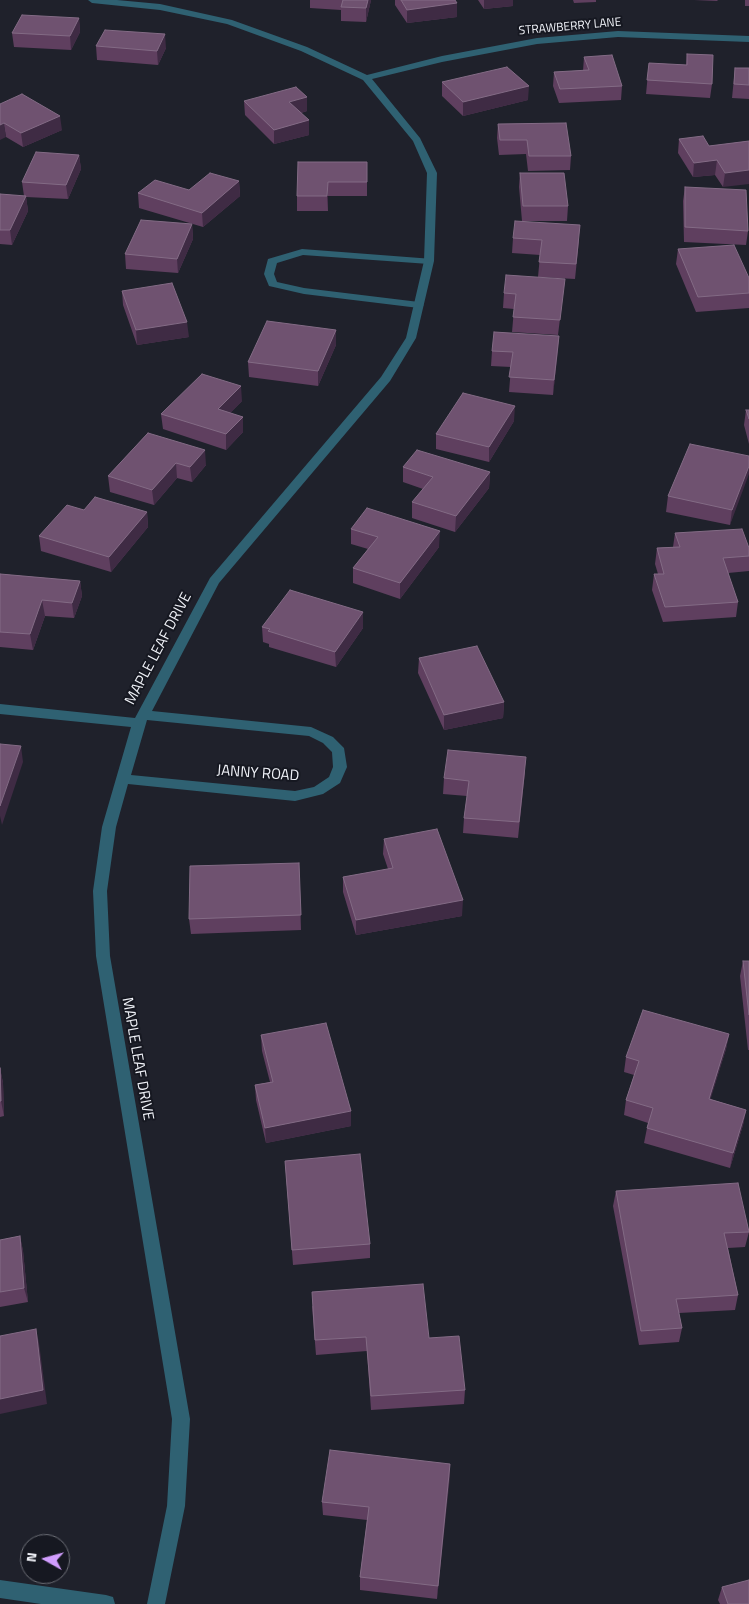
<!DOCTYPE html>
<style>
body{margin:0}
#map{position:relative;width:749px;height:1604px;overflow:hidden;background:#1f212b;font-family:"Titillium Web",sans-serif}
canvas{display:block}
.north{position:absolute;left:20px;top:1534px;width:50px;height:50px;box-sizing:border-box;background:#161821;border:1px solid #6d6f77;border-radius:50%;rotate:277deg;font-size:14px;font-weight:700;line-height:20px;text-align:center;color:#f0f2f8}
.north::after{content:'';display:block;margin:auto;width:18px;height:22px;background:#d19dfe;clip-path:polygon(50% 0,100% 100%,50% 72%,0 100%)}
</style>
<div id="map">
<canvas width="749" height="1604"></canvas>
<div class="north">N</div>
</div>
<script>
const g = document.querySelector('canvas').getContext('2d');
g.lineJoin = 'round';
const poly = rows => new Path2D(rows.map(r => 'M' + r).join(''));
function fillPath(path, color) { g.fillStyle = color; g.fill(path, 'evenodd'); }
function strokePath(path, color, width, dash) { g.strokeStyle = color; g.lineWidth = width; g.lineCap = dash ? 'butt' : 'round'; g.setLineDash(dash || []); g.stroke(path); }
function label(font, color, halo, rows, align = 'center') {
  g.font = font + ' "Titillium Web",sans-serif'; g.lineWidth = 4; g.setLineDash([]); g.textBaseline = 'middle'; g.strokeStyle = halo; g.fillStyle = color; for (const [text, x, y, turn = 0] of rows) {
    g.save(); g.translate(x, y); g.rotate((+turn || 0) * Math.PI / 180); g.textAlign = isNaN(turn) ? turn : align; if (halo) g.strokeText(text, 0, 0); g.fillText(text, 0, 0); g.restore();
  }
}
const service = poly([
 [302,249,433,259,433,263,429,264,303,255,277,263,274,274,277,282,304,288,419,302,424,305,419,308,304,294,269,286,264,274,268,259,302,249]
]);
const minor = poly([
 [88,0,117,0,160,4,232,20,307,47,367,75,442,56,537,38,618,31,749,36,749,42,618,37,537,44,442,62,372,79,420,138,437,173,434,261,416,338,390,381,219,583,152,711,311,727,333,737,344,748,347,767,340,783,323,794,295,801,128,784,116,827,107,891,110,956,190,1419,185,1506,165,1604,147,1604,167,1506,172,1419,96,956,93,891,102,827,131,727,0,714,0,704,135,718,210,578,381,377,406,338,424,261,427,173,413,141,363,80,301,51,227,24,160,10,92,3,88,0],
 [147,720,309,736,323,743,332,752,333,767,329,777,314,787,295,791,131,775,147,720],
 [0,1580,106,1595,113,1597,115,1604,41,1604,0,1598,0,1580]
]);
const wall = poly([
 [310,0,371,0,366,22,341,21,341,10,310,8],
 [395,0,455,0,457,17,407,23,395,5],
 [478,0,513,0,513,6,484,9],
 [573,0,596,0,596,2,574,3],
 [694,0,718,0,717,1],
 [745,0,749,0,749,6,745,6],
 [79,18,80,32,71,50,14,47,12,33],
 [96,46,166,48,158,65,97,60],
 [687,54,712,84,710,98,646,94,649,63,686,65],
 [584,57,622,86,621,100,559,103,553,86,554,72,583,71],
 [735,68,749,68,749,99,732,98],
 [442,82,528,100,463,116,442,96],
 [244,101,307,111,301,113,309,135,274,144,245,115],
 [0,104,62,130,23,147,6,137],
 [498,124,571,156,570,170,528,171,526,154,499,155,497,138],
 [679,139,709,146,749,141,723,187,715,175,693,177,678,153],
 [79,155,81,169,68,199,26,197,28,211,12,245,0,244,0,194,24,196,22,182],
 [367,162,367,196,328,196,328,211,297,211,297,196],
 [520,173,568,206,567,221,522,221,519,187],
 [239,181,240,196,203,227,139,208,138,193,189,190],
 [685,187,748,231,746,245,684,242,683,201],
 [192,224,193,239,178,273,126,269,125,254],
 [513,238,579,240,575,279,538,277,540,255,512,253],
 [678,249,749,278,749,308,696,312,676,264],
 [122,291,189,337,137,345,123,305],
 [504,293,563,294,558,335,512,332,514,309,503,308],
 [336,330,336,345,318,386,249,377,248,362],
 [559,336,553,395,509,392,511,367,491,366,492,351],
 [242,401,230,413,243,417,243,432,226,450,163,429,161,414],
 [746,410,749,410,749,444,744,425],
 [514,421,489,462,436,449,436,434],
 [148,433,206,465,192,482,177,478,154,505,110,492,108,476],
 [749,456,730,525,666,512,668,496],
 [403,467,490,472,489,488,455,532,412,518,412,502,423,489,403,482],
 [84,510,147,512,148,527,111,572,41,551,39,536],
 [351,529,439,547,400,599,353,583,353,568,368,549,351,544],
 [675,533,749,548,749,571,728,573,738,602,736,617,663,622,652,590,654,574,658,574,655,564,657,548,673,547],
 [0,574,80,581,82,596,74,618,45,616,33,650,0,647],
 [262,627,363,628,336,667,269,647,269,644,263,642],
 [419,658,504,702,503,718,444,730,418,673],
 [525,772,518,838,463,833,464,818,467,796,443,794,444,778],
 [384,839,462,916,356,935,343,892,343,877,388,869,383,854],
 [299,863,301,930,191,934,189,919],
 [743,961,749,961,749,1050,748,1050,740,976],
 [729,1034,726,1049,710,1099,746,1110,743,1125,730,1168,644,1143,648,1123,624,1115,626,1100,634,1075,624,1072,626,1057],
 [261,1035,351,1126,266,1143,256,1100,255,1085,270,1082,262,1051],
 [0,1068,3,1083,4,1116,0,1117],
 [285,1161,370,1244,370,1258,293,1265],
 [616,1191,749,1232,745,1247,728,1248,738,1295,735,1310,679,1313,682,1328,679,1342,639,1345,613,1206],
 [20,1236,23,1251,28,1302,0,1307,0,1240],
 [312,1306,429,1338,465,1390,464,1404,371,1410,367,1351,316,1355],
 [450,1464,437,1599,360,1590,360,1577,367,1520,323,1515,322,1502],
 [722,1587,749,1604,720,1604,718,1600]
]);
const shadedWall = poly([
 [368,0,371,0,366,22,366,8],
 [484,0,513,0,513,6,484,9],
 [457,3,457,17,407,23,407,10],
 [79,18,80,32,71,50,70,36],
 [165,34,166,48,158,65,157,51],
 [529,86,528,100,463,116,463,102],
 [307,97,307,111,290,116,289,102],
 [60,116,62,130,23,147,21,133],
 [309,120,309,135,274,144,274,130],
 [4,123,6,137,0,140,0,125],
 [79,155,81,169,68,199,66,185],
 [717,160,715,175,693,177,694,163],
 [749,170,749,184,723,187,725,173],
 [239,181,240,196,203,227,202,213],
 [328,182,328,211,327,196],
 [26,196,28,211,12,245,10,230],
 [192,224,193,239,178,273,177,259],
 [187,322,189,337,137,345,136,330],
 [336,330,336,345,318,386,318,371],
 [559,336,558,351,553,395,554,380],
 [241,386,242,401,219,425,218,409],
 [515,406,514,421,489,462,489,447],
 [243,417,243,432,226,450,226,434],
 [205,450,206,465,192,482,190,467],
 [176,463,177,478,154,505,152,490],
 [749,466,749,474,730,525,732,510],
 [490,472,489,488,455,532,456,516],
 [147,512,148,527,111,572,109,557],
 [440,531,439,547,400,599,400,583],
 [80,581,82,596,74,618,72,603],
 [42,600,45,616,33,650,30,634],
 [363,612,363,628,336,667,335,652],
 [504,702,503,718,444,730,444,715],
 [21,746,23,762,2,825,0,816,0,806],
 [463,900,462,916,356,935,356,920],
 [729,1034,726,1049,706,1114,709,1099],
 [0,1068,3,1083,4,1116,1,1101],
 [746,1110,743,1125,730,1168,733,1153],
 [351,1111,351,1126,266,1143,265,1128],
 [20,1236,23,1251,28,1302,24,1288],
 [36,1329,39,1343,47,1404,0,1414,0,1399],
 [450,1464,450,1477,437,1599,438,1586]
]);
const building = poly([
 [343,0,368,0,366,8,341,7,343,0],
 [401,0,455,0,457,3,407,10,401,0],
 [22,15,79,18,70,36,12,33,22,15],
 [105,30,165,34,157,51,96,46,105,30],
 [687,54,713,55,712,84,647,80,649,63,687,65,687,54],
 [612,55,622,86,560,89,554,72,589,70,584,57,612,55],
 [507,67,529,86,463,102,442,82,507,67],
 [735,68,749,68,749,85,734,84,735,68],
 [296,87,307,97,289,102,309,120,274,130,244,101,296,87],
 [22,94,60,116,21,133,4,123,0,125,0,104,22,94],
 [566,123,571,156,529,156,527,140,500,140,498,124,566,123],
 [703,136,709,146,749,141,749,170,725,173,717,160,694,163,679,139,703,136],
 [36,152,79,155,66,185,22,182,36,152],
 [298,162,367,162,367,182,328,182,327,196,297,196,298,162],
 [210,173,239,181,202,213,138,193,155,180,189,190,210,173],
 [520,173,564,173,568,206,523,206,520,173],
 [685,187,746,190,748,231,685,227,685,187],
 [0,194,26,196,10,230,0,230,0,194],
 [141,220,192,224,177,259,125,254,141,220],
 [515,221,580,225,576,264,539,262,542,240,513,238,515,221],
 [734,245,749,278,749,293,698,297,678,249,734,245],
 [506,275,565,279,560,320,513,317,516,294,504,293,506,275],
 [172,283,187,322,136,330,122,291,172,283],
 [267,321,336,330,318,371,248,362,267,321],
 [494,332,559,336,554,380,509,377,513,352,492,351,494,332],
 [202,374,241,386,218,409,243,417,226,434,161,414,202,374],
 [463,393,515,406,489,447,436,434,463,393],
 [746,410,749,410,749,419,746,410],
 [148,433,205,450,190,467,176,463,152,490,108,476,148,433],
 [690,444,749,456,749,466,732,510,668,496,690,444],
 [417,450,490,472,456,516,412,502,433,477,403,467,417,450],
 [95,497,147,512,109,557,39,536,67,505,84,510,95,497],
 [367,508,440,531,400,583,353,568,378,537,351,529,367,508],
 [742,529,749,548,749,556,723,558,738,602,665,607,654,574,664,574,657,548,680,547,675,533,742,529],
 [0,574,80,581,72,603,42,600,30,634,0,632,0,574],
 [290,590,363,612,335,652,268,631,270,629,262,627,290,590],
 [477,646,504,702,444,715,419,658,477,646],
 [0,744,21,746,0,806,0,744],
 [448,750,526,757,519,822,464,818,469,781,444,778,448,750],
 [437,829,463,900,356,920,343,877,393,868,384,839,437,829],
 [299,863,301,915,189,919,190,866,299,863],
 [743,961,749,961,749,1015,743,961],
 [643,1010,729,1034,709,1099,746,1110,733,1153,647,1128,653,1108,626,1100,639,1061,626,1057,643,1010],
 [326,1023,351,1111,265,1128,255,1085,273,1082,261,1035,326,1023],
 [0,1068,1,1101,0,1101,0,1068],
 [360,1154,370,1244,292,1250,285,1161,360,1154],
 [738,1183,749,1232,724,1233,738,1295,676,1299,682,1328,641,1331,616,1191,738,1183],
 [20,1236,24,1288,0,1292,0,1240,20,1236],
 [423,1284,429,1338,459,1336,465,1390,371,1396,366,1337,315,1340,312,1292,423,1284],
 [36,1329,43,1390,0,1399,0,1336,36,1329],
 [330,1450,450,1464,438,1586,360,1577,369,1507,322,1502,330,1450],
 [749,1580,749,1604,728,1604,722,1587,749,1580]
]);
const farStreetnames = [
 ["STRAWBERRY LANE",570,27,-5]
];
const streetNames = [
 ["MAPLE LEAF DRIVE",159,649,-62],
 ["JANNY ROAD",258,774,4],
 ["MAPLE LEAF DRIVE",137,1059,80]
];
fillPath(service, '#2f6172');
fillPath(minor, '#2f6172');
fillPath(wall, '#5f3f5f');
fillPath(shadedWall, '#3f2b44');
fillPath(building, '#6f5270');
strokePath(building, '#836b85', 1);
label('12px', '#f0f2f8', '#161821', farStreetnames);
label('15px', '#f0f2f8', '#161821', streetNames);
</script>
